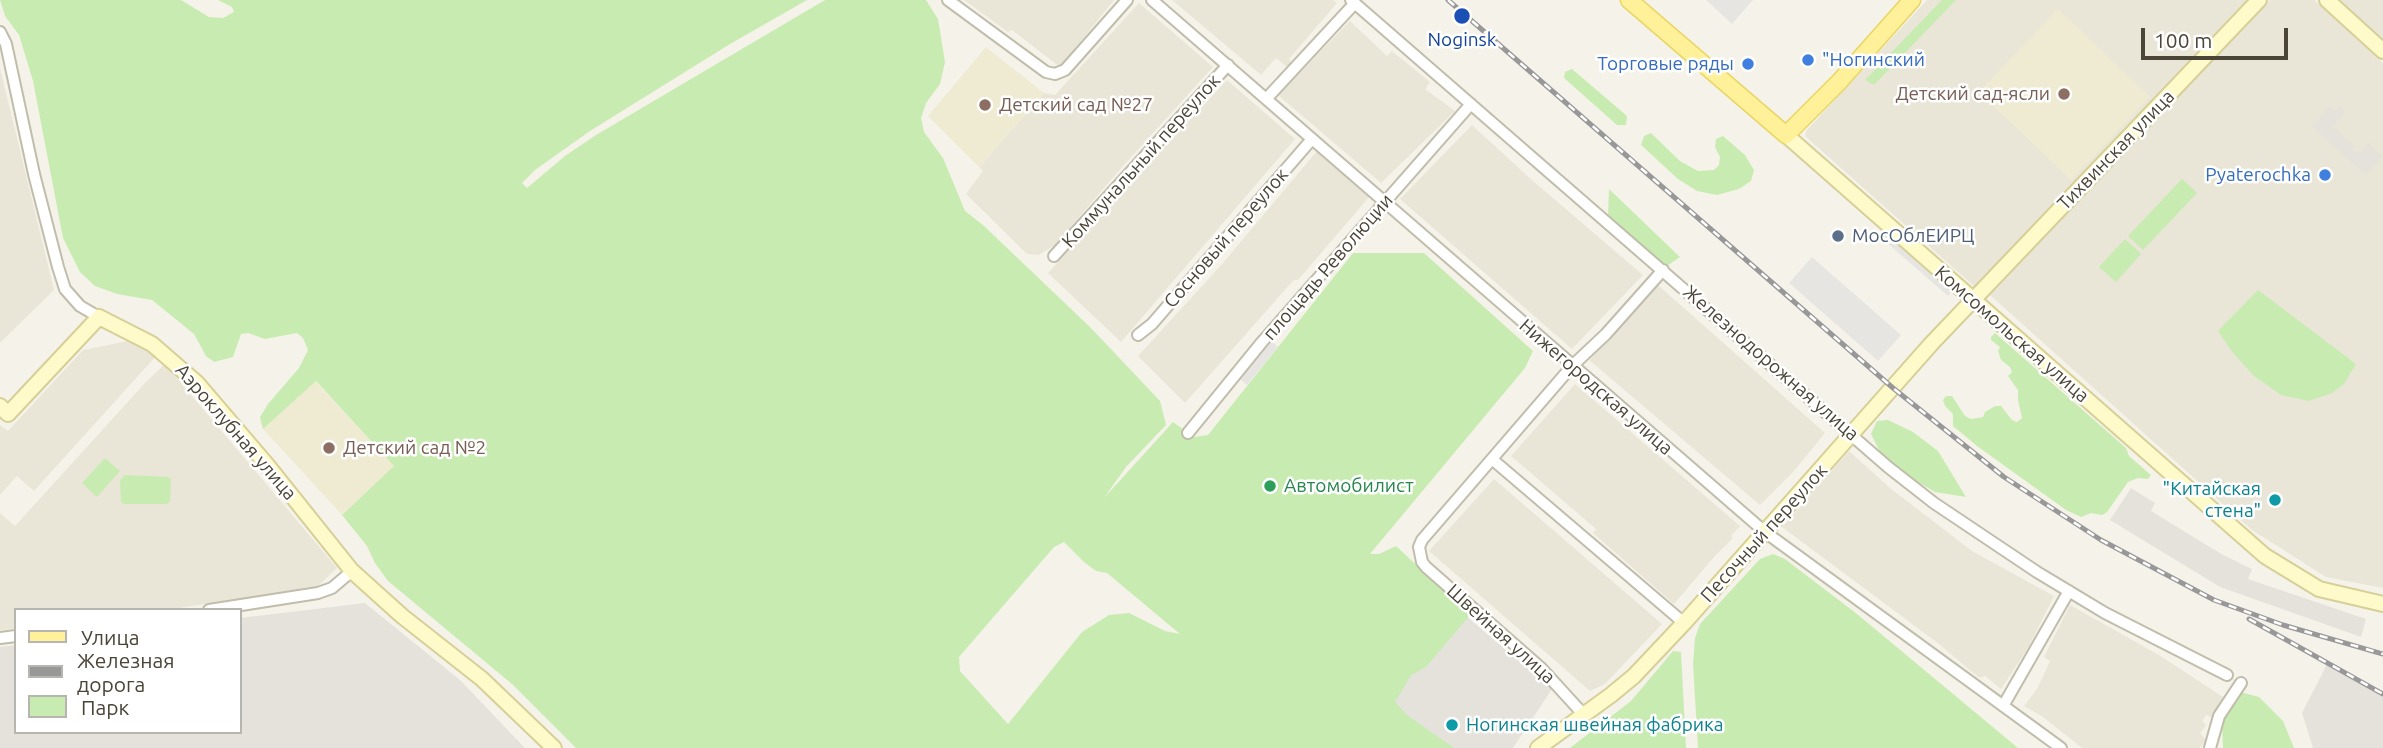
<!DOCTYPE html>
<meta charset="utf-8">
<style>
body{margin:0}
#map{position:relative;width:2383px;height:748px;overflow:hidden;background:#f5f3e9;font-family:Ubuntu,sans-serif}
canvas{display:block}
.legend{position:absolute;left:14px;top:608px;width:228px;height:126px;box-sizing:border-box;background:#fff;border:2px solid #b7b5af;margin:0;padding:9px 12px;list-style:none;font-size:21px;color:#4a4537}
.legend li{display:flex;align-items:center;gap:14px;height:35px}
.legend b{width:35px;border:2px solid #b7b5af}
.scale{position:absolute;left:2141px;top:28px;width:147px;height:32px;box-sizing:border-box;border:4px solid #4a4537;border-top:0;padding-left:9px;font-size:21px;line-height:24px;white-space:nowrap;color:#4a4537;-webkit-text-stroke:5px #fff;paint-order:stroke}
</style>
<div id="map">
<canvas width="2383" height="748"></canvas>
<ul class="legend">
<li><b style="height:9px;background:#fff199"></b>Улица</li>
<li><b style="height:9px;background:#989898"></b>Железная дорога</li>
<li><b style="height:19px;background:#c8ebb1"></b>Парк</li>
</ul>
<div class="scale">100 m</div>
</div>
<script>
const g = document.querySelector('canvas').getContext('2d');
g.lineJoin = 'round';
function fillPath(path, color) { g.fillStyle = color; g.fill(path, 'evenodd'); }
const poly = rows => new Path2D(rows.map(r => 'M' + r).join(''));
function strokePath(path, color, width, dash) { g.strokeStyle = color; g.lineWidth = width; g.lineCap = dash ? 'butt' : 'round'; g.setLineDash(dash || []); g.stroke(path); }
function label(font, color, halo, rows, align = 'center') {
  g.font = font + ' Ubuntu,sans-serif'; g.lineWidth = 5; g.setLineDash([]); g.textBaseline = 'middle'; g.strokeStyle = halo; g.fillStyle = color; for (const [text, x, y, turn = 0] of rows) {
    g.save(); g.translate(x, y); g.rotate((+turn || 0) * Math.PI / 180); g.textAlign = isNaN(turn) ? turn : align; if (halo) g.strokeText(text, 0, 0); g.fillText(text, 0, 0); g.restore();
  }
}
const residential = poly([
 [964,0,1114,0,1060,67,1012,30,1008,32],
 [1172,0,1333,0,1337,3,1289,59,1292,63,1288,68,1276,58,1261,75],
 [1927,0,2256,0,1976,288,1805,136,1806,131],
 [2270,0,2314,0,2383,63,2383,588,2326,577,2252,530,1990,295],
 [2334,0,2383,0,2383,44],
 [1139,3,1213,67,1123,166,1055,245,1039,255,1027,254,966,194,983,171,979,167,1044,93,1055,95],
 [1350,21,1387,56,1392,51,1430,82,1425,89,1455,111,1381,183,1278,95],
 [0,68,54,290,0,343],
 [1227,80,1295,139,1121,342,1048,273],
 [1472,125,1533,181,1643,275,1572,349,1400,199],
 [1317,151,1370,196,1298,280,1294,280,1283,292,1185,403,1138,356,1223,263],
 [1658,285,1825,433,1794,471,1760,505,1589,360],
 [128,341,156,356,34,491,17,476,0,495,0,425,8,431,83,350],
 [165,364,337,568,318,586,167,610,16,610,16,629,0,630,0,513,15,526,145,383],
 [1575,384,1740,526,1731,536,1733,538,1714,557,1674,604,1593,533,1596,529,1511,456],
 [1849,451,1890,488,1972,551,2054,596,2028,648,2001,689,1985,676,1980,678,1971,671,1939,644,1782,527],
 [1494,479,1662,624,1605,684,1590,691,1429,551],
 [2070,605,2159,655,2223,697,2213,718,2206,715,2202,721,2206,725,2200,733,2206,740,2200,748,2082,748,2043,717,2024,706,2037,689,2050,661,2044,657]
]);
const industrial = poly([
 [2330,106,2335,111,2339,107,2345,112,2333,127,2354,146,2352,149,2358,154,2369,142,2371,147,2383,156,2365,175,2312,126],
 [2131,488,2155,503,2151,511,2223,555,2252,569,2248,579,2366,619,2361,637,2220,587,2110,520],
 [365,603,460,680,525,748,0,748,0,647,16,645,16,732,240,732,240,618],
 [1458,609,1552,689,1513,748,1432,748,1382,706],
 [2327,664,2383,694,2383,748,2313,748,2302,713]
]);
const education = poly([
 [2058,9,2150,97,2071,180,1979,92],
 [986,47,1044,93,979,167,928,116],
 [315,381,395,466,342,515,263,429]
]);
const green = poly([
 [0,0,181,0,209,17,223,18,234,12,232,7,218,0,807,0,730,44,590,131,535,170,522,183,527,188,565,156,596,135,825,0,926,0,938,19,945,62,940,84,926,103,921,118,924,132,943,158,965,211,983,225,1091,328,1160,401,1166,425,1126,467,1104,498,1173,422,1194,437,1208,435,1353,253,1424,253,1533,351,1525,368,1370,554,1379,554,1396,546,1470,615,1426,667,1411,675,1395,702,1407,715,1454,748,576,748,512,684,388,581,375,563,367,546,342,515,394,466,316,381,263,429,260,417,268,404,299,368,308,350,303,338,297,333,265,339,248,333,241,334,233,357,214,362,206,356,194,334,152,300,117,294,95,286,80,272,63,238,33,81,19,35,5,16],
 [1064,542,1084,562,1096,571,1107,573,1180,634,1165,631,1129,613,1109,615,1082,632,1008,724,960,671,959,657,1054,547],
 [1942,0,1956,0,1874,85,1865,80],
 [1572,69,1627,116,1626,125,1617,125,1564,78,1565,72],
 [1651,133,1680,161,1698,171,1714,170,1719,165,1720,157,1715,147,1716,139,1723,136,1745,155,1754,170,1751,181,1739,189,1717,195,1697,191,1678,179,1641,145,1644,136],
 [2182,179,2197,193,2143,250,2128,236],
 [1609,189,1680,257,1664,268,1608,217],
 [2125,239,2141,254,2116,282,2099,267],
 [2258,290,2356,364,2344,384,2332,393,2309,401,2281,395,2254,376,2233,353,2218,331],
 [1995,333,2126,448,2129,456,2151,475,2148,479,2138,478,2128,482,2107,512,2102,515,2091,513,2081,517,2066,510,1977,446,1953,426,1953,414,1945,406,1943,400,1946,396,1952,396,1965,416,1971,419,1983,417,1985,412,1995,406,2001,406,2012,420,2017,422,2022,418,2018,400,2018,390,2008,376,2012,372,2010,367,2001,360,1998,351,2000,347,1991,340,1991,337],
 [1888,420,1913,432,1938,451,1966,497,1935,492,1903,473,1882,456,1871,434,1877,421],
 [105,458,120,471,97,497,82,483],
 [125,475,168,477,171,479,170,502,166,504,123,504,121,501,120,480],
 [1773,554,1785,559,1857,614,2018,748,1698,748,1693,664,1695,638,1700,624,1760,559],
 [1673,651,1681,652,1686,748,1570,748,1631,701],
 [2240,692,2259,697,2283,721,2294,748,2223,748,2222,723,2228,707]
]);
const parking = poly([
 [1706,0,1753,0,1732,24],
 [1885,226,1954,289,1948,296,1878,235],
 [1812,257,1901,335,1878,361,1789,283],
 [1268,338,1278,347,1247,385,1237,376]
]);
const street = poly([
 [948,0,1046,72,1055,74,1065,70,1127,0],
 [1152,0,1765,532,2061,748],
 [1351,0,1888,467,1934,503,2037,572,2105,613,2227,675],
 [0,32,6,44,34,174,58,267,65,289,80,306,99,317],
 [1267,98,1355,3],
 [1054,256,1228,65],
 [1138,335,1152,324,1312,139],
 [1188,433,1262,342,1471,104],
 [1493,460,1684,623],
 [209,610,318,593,332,588,352,571],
 [0,638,16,636],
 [2003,706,2069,591],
 [1584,715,1541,668,1426,567,1422,562,1419,547,1422,540,1572,366,1606,334,1663,270],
 [2210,748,2219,716,2241,683]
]);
const secondary = poly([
 [2327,0,2383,51],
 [1786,135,2265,556,2319,589,2383,604],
 [0,406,8,414,99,317,152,344,197,383,268,466,352,571,402,616,482,679,554,748],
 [1538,748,1611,695,1634,676,1684,623,1932,343,2259,0]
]);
const primary = poly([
 [1629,0,1786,135,1839,82,1912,0]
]);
const rail = poly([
 [1448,0,1893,388,2004,477,2101,540,2214,600,2283,625,2383,654],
 [2249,619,2383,694]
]);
const markers = [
 [1462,16,9,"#1a4fb4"],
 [1808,60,7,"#3f7fe0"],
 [1748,64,7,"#3f7fe0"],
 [2064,94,7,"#8d6e63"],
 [985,105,7,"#8d6e63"],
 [2325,175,7,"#3f7fe0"],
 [1838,236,7,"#5c6f8a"],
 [329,448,7,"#8d6e63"],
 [1270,486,7,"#2e9e5b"],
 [2275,500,7,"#0f9aa8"],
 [1452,725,7,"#0f9aa8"]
];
const transitNames = [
 ["Noginsk",1462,40]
];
const shopNames = [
 ["\"Ногинский",1822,60,"left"],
 ["Торговые ряды",1734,64],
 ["Pyaterochka",2311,175]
];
const educationNames = [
 ["Детский сад-ясли",2050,94,"right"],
 ["Детский сад №27",999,105],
 ["Детский сад №2",343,448]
];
const streetNames = [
 ["Тихвинская улица",2116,150,-46],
 ["Коммунальный переулок",1141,161,-48],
 ["Сосновый переулок",1226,238,-49],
 ["площадь Революции",1328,267,-49],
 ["Комсомольская улица",2012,334,41],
 ["Железнодорожная улица",1771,363,41],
 ["Нижегородская улица",1596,387,41],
 ["Аэроклубная улица",236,432,49],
 ["Песочный переулок",1764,533,-48],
 ["Швейная улица",1501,634,42]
];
const serviceNames = [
 ["МосОблЕИРЦ",1852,236]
];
const leisureNames = [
 ["Автомобилист",1284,486]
];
const cultureNames = [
 ["\"Китайская",2261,489],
 ["стена\"",2261,511],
 ["Ногинская швейная фабрика",1466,725,"left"]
];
fillPath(residential, '#e9e6d7');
fillPath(industrial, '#e5e2db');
fillPath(education, '#efebd3');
fillPath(green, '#c8ebb1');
fillPath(parking, '#e7e5e1');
strokePath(street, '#c1bdab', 14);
strokePath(secondary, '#d7cf98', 18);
strokePath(primary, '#e9d563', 19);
strokePath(street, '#fff', 10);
strokePath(secondary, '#fffaca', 14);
strokePath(primary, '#fff199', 16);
strokePath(rail, '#989898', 5);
strokePath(rail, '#fff', 2.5, [8]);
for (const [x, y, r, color] of markers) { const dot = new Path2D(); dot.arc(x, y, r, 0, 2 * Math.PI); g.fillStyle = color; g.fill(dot); strokePath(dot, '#fff', 2.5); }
label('19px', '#164399', '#fff', transitNames);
label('19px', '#366cbe', '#fff', shopNames, 'right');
label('19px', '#785e54', '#fff', educationNames, 'left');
label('19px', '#4a4537', '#fff', streetNames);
label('19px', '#4e5e75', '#fff', serviceNames, 'left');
label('19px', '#27864d', '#fff', leisureNames, 'left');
label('19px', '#0d838f', '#fff', cultureNames, 'right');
</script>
